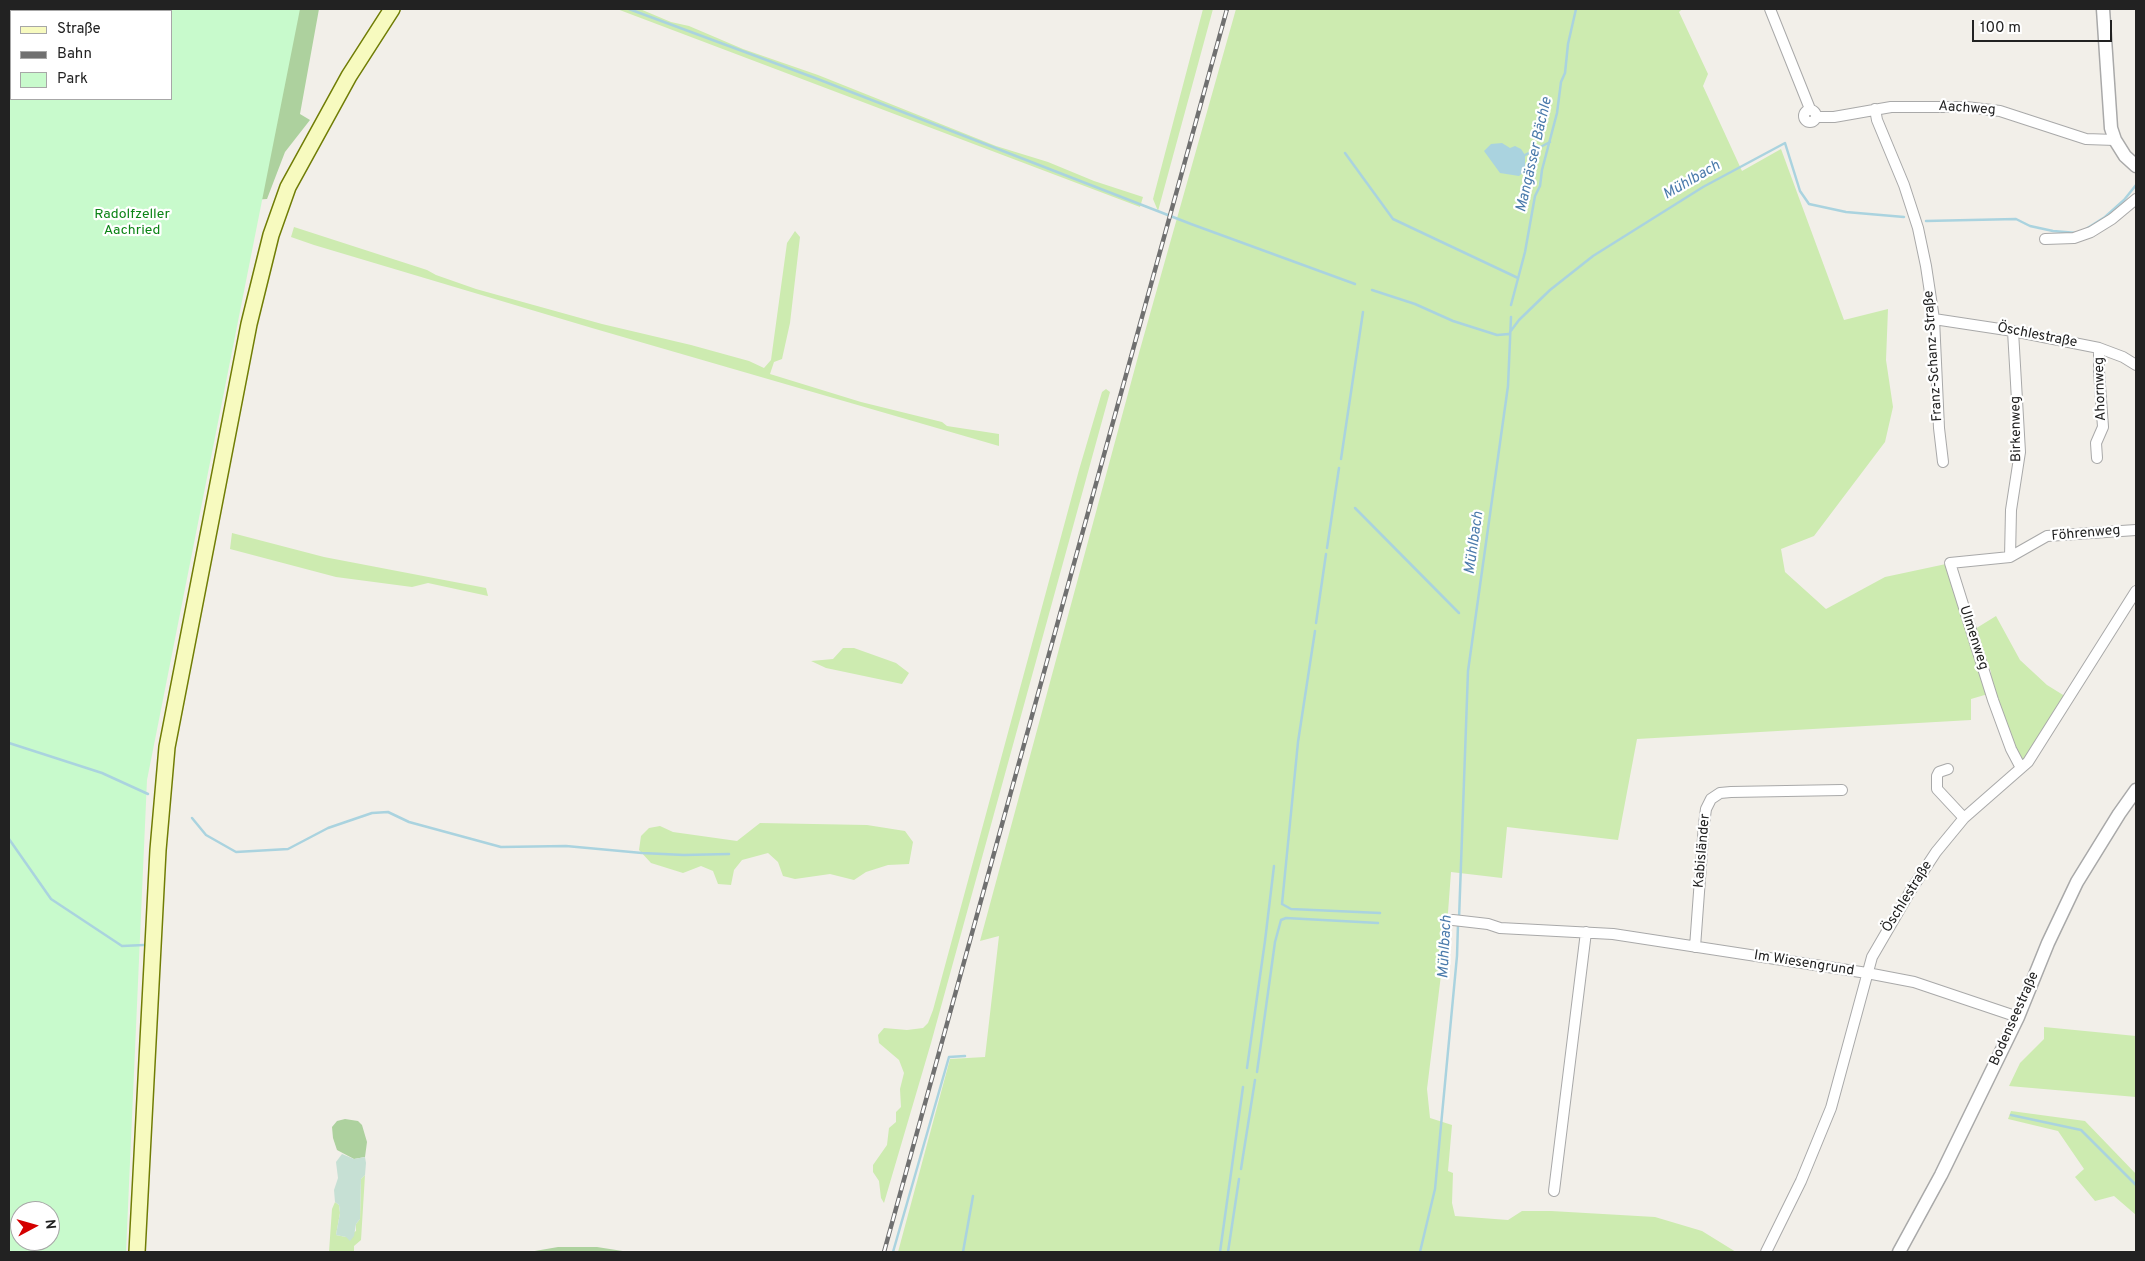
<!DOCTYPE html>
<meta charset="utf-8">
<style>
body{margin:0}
#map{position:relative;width:2145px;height:1261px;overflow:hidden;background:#f2efe9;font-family:Overpass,sans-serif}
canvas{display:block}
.frame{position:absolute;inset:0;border:10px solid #222;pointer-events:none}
.legend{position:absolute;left:10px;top:10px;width:162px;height:90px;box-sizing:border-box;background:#fff;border:1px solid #a7a7a7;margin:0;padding:6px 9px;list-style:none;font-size:15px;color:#222}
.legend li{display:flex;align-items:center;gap:10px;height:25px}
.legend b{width:25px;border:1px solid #a7a7a7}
.north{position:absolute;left:10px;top:1201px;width:50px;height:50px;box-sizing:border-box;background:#fff;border:1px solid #a7a7a7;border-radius:50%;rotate:84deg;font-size:14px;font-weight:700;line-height:20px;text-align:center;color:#222}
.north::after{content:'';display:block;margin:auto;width:18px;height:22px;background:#d40000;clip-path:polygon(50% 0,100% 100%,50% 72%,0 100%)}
.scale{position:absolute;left:1972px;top:20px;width:140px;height:22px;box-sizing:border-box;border:2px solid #222;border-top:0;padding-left:6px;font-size:15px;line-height:18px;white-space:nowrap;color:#222;-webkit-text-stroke:4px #fff;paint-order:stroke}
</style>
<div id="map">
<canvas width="2145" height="1261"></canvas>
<div class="frame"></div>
<ul class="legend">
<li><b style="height:6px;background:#f7fabf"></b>Straße</li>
<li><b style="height:6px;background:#707070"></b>Bahn</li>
<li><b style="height:14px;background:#c8facc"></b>Park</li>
</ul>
<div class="north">N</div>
<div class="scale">100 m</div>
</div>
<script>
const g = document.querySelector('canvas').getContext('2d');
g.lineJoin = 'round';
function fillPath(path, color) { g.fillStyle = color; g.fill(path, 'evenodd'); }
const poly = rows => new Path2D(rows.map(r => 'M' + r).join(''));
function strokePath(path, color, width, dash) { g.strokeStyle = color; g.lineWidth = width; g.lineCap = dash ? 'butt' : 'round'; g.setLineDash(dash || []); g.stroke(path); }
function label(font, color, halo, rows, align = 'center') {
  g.font = font + ' Overpass,sans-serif'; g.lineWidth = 4.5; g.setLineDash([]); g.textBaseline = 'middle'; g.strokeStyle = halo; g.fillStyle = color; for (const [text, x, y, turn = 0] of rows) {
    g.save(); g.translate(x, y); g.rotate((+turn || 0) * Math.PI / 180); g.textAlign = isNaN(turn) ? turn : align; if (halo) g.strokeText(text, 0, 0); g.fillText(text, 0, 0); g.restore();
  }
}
const grass = poly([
 [617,9,640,9,671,22,689,26,743,49,818,75,996,146,1048,162,1094,181,1143,197,1140,207],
 [1203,9,1213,9,1158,211,1153,199],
 [1236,9,1682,9,1679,12,1708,74,1703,86,1742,171,1781,149,1844,320,1888,309,1886,360,1893,407,1885,442,1814,536,1781,549,1785,572,1826,609,1885,577,1946,564,1988,694,1971,699,1971,720,1637,739,1618,840,1507,827,1502,878,1451,872,1447,926,1427,1089,1430,1118,1452,1125,1448,1171,1453,1173,1452,1203,1455,1216,1508,1220,1522,1211,1551,1211,1655,1217,1702,1231,1736,1252,898,1252,950,1059,985,1057,999,936,980,941,1139,353],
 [294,227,427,270,436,275,476,289,602,324,691,345,749,361,764,368,771,360,787,243,795,231,800,237,790,323,782,359,774,362,770,374,861,402,942,422,947,426,999,434,999,446,592,328,314,245,291,237],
 [1106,389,1110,392,931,1043,884,1203,881,1198,879,1181,873,1172,873,1165,887,1145,889,1128,896,1122,896,1112,901,1107,900,1089,904,1073,899,1060,879,1043,878,1035,884,1028,907,1030,923,1028,928,1023,933,1010,1079,470,1102,392],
 [232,533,324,557,486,588,488,596,428,583,412,587,336,577,230,549],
 [1996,616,2020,660,2047,685,2068,698,2021,768,1993,700,1991,672,1975,629],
 [843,648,854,648,896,663,909,673,902,684,826,668,811,661,833,659],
 [760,823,867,825,905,831,913,842,909,864,888,865,866,872,854,880,830,874,795,879,783,876,778,862,768,853,742,860,734,870,731,885,718,884,713,871,701,866,683,873,651,863,639,850,641,836,649,828,660,826,673,832,737,841],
 [2044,1027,2136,1036,2136,1097,2009,1086,2020,1063,2044,1039],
 [2011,1111,2085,1121,2136,1174,2136,1215,2114,1196,2095,1201,2075,1177,2084,1169,2058,1131,2008,1119],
 [365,1175,361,1240,354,1246,354,1252,329,1252,332,1209,335,1202,339,1205,340,1213,336,1235,346,1237,356,1231,356,1224,360,1219,361,1179]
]);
const forest = poly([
 [295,9,319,9,300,114,310,120,285,152,267,199,202,203,9,103,65,99,171,99],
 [345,1119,358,1121,362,1125,367,1142,365,1157,354,1159,337,1150,333,1138,332,1127,337,1121],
 [558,1247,597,1247,629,1252,529,1252]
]);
const wetland = poly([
 [342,1154,354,1159,365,1157,366,1163,365,1175,361,1179,360,1219,356,1224,354,1236,350,1241,346,1237,336,1235,340,1213,339,1205,335,1202,334,1190,338,1178,336,1162]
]);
const park = poly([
 [9,9,300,9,147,780,126,1252,9,1252],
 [11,11,171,11,171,99,11,99],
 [20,1211,50,1211,50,1241,20,1241]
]);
const water = poly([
 [1502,143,1510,148,1515,146,1521,149,1525,155,1525,171,1519,176,1500,173,1484,151,1491,144]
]);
const stream = poly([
 [629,9,815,78,1191,224,1355,284],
 [1345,153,1393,219,1518,278],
 [1525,155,1550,142],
 [1926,221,2016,219,2030,226,2053,231,2077,233],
 [2086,229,2105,217,2124,200,2136,185],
 [1372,290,1415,304,1453,321,1497,335,1509,334],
 [1511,305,1525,252,1535,196,1540,186,1542,170,1557,113,1561,82,1565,73,1568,44,1576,9],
 [1510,332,1519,320,1550,290,1593,256,1703,187,1785,143,1800,191,1809,204,1846,212,1904,217],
 [1341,459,1363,312],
 [1355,508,1459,613],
 [1327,548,1339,468],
 [1316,623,1326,554],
 [1315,631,1298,742,1282,904,1291,909,1380,913],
 [9,743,102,773,148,794],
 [192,818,206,835,236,852,288,849,328,828,372,813,388,812,409,822,501,847,566,846,642,853,684,855,729,854],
 [9,839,51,899,122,946,144,945],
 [1459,919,1468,671,1508,386,1511,317],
 [1247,1068,1265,941,1274,866],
 [1257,1072,1275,942,1281,920,1286,918,1378,923],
 [2011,1115,2081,1130,2136,1185],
 [1241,1169,1255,1080],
 [893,1252,949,1057,965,1056],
 [963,1252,973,1196],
 [1220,1252,1243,1087],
 [1228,1252,1239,1179],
 [1420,1252,1435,1189,1457,956,1458,924]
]);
const minor = poly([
 [1770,9,1810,109],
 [1875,109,1877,120,1904,185,1918,228,1926,266,1934,319,1939,428,1943,462],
 '1804 116a6 6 0 1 1 12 0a6 6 0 1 1-12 0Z',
 [1816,117,1834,117,1891,107,1966,107,2000,111,2086,139,2115,140],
 [2045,239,2074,238,2091,232,2112,219,2136,199],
 [1934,319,2013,331,2099,348,2123,357,2136,365],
 [2097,458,2096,443,2103,427,2099,371,2099,348],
 [2010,557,2011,510,2020,452,2013,331],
 [2021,768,2011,749,1993,700,1950,563,2010,557,2047,536,2136,530],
 [1948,769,1939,772,1937,776,1937,789,1964,818],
 [1453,920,1488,924,1500,928,1613,934,1867,973,1914,982,2018,1017],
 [1695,947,1704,824,1706,809,1711,799,1720,793,1731,792,1842,790],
 [1554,1191,1586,932],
 [1766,1252,1801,1181,1831,1108,1872,957,1911,890,1936,852,1964,818,2028,762,2136,591]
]);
const tertiary = poly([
 [2103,9,2111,128,2115,140,2125,156,2136,166],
 [1899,1252,1941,1175,2018,1017,2048,943,2077,882,2119,814,2136,790]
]);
const secondary = poly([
 [137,1252,158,850,167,747,249,324,271,235,288,187,349,76,392,9]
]);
const rail = poly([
 [884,1252,1227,9]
]);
const streetNames = [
 ["Aachweg",1967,109,4],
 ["Öschlestraße",2037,336,11],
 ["Franz-Schanz-Straße",1934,356,-94],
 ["Ahornweg",2101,389,-92],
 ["Birkenweg",2017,429,-91],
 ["Föhrenweg",2086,534,-5],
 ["Ulmenweg",1973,638,72],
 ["Kabisländer",1703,851,-85],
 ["Öschlestraße",1908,897,-58],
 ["Im Wiesengrund",1804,964,9],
 ["Bodenseestraße",2015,1019,-66]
];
const parkNames = [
 ["Radolfzeller",132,215],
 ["Aachried",132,231]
];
const waterNames = [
 ["Mangässer Bächle",1535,155,-77],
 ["Mühlbach",1692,181,-30],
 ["Mühlbach",1475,543,-82],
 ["Mühlbach",1446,947,-87]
];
fillPath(grass, '#cdebb0');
fillPath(forest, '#add19e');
fillPath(wetland, '#c6e0d4');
fillPath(park, '#c8facc');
fillPath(water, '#aad3df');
strokePath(stream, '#aad3df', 2.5);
strokePath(minor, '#a9a9a9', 12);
strokePath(tertiary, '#a9a9a9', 15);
strokePath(secondary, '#707d05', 18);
strokePath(minor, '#fff', 10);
strokePath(tertiary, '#fff', 12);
strokePath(secondary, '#f7fabf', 15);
strokePath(rail, '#707070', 4.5);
strokePath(rail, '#fff', 2.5, [8]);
label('14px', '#222', '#fff', streetNames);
label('14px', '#0c8416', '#fff', parkNames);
label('italic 15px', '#4a7aab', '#fff', waterNames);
</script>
